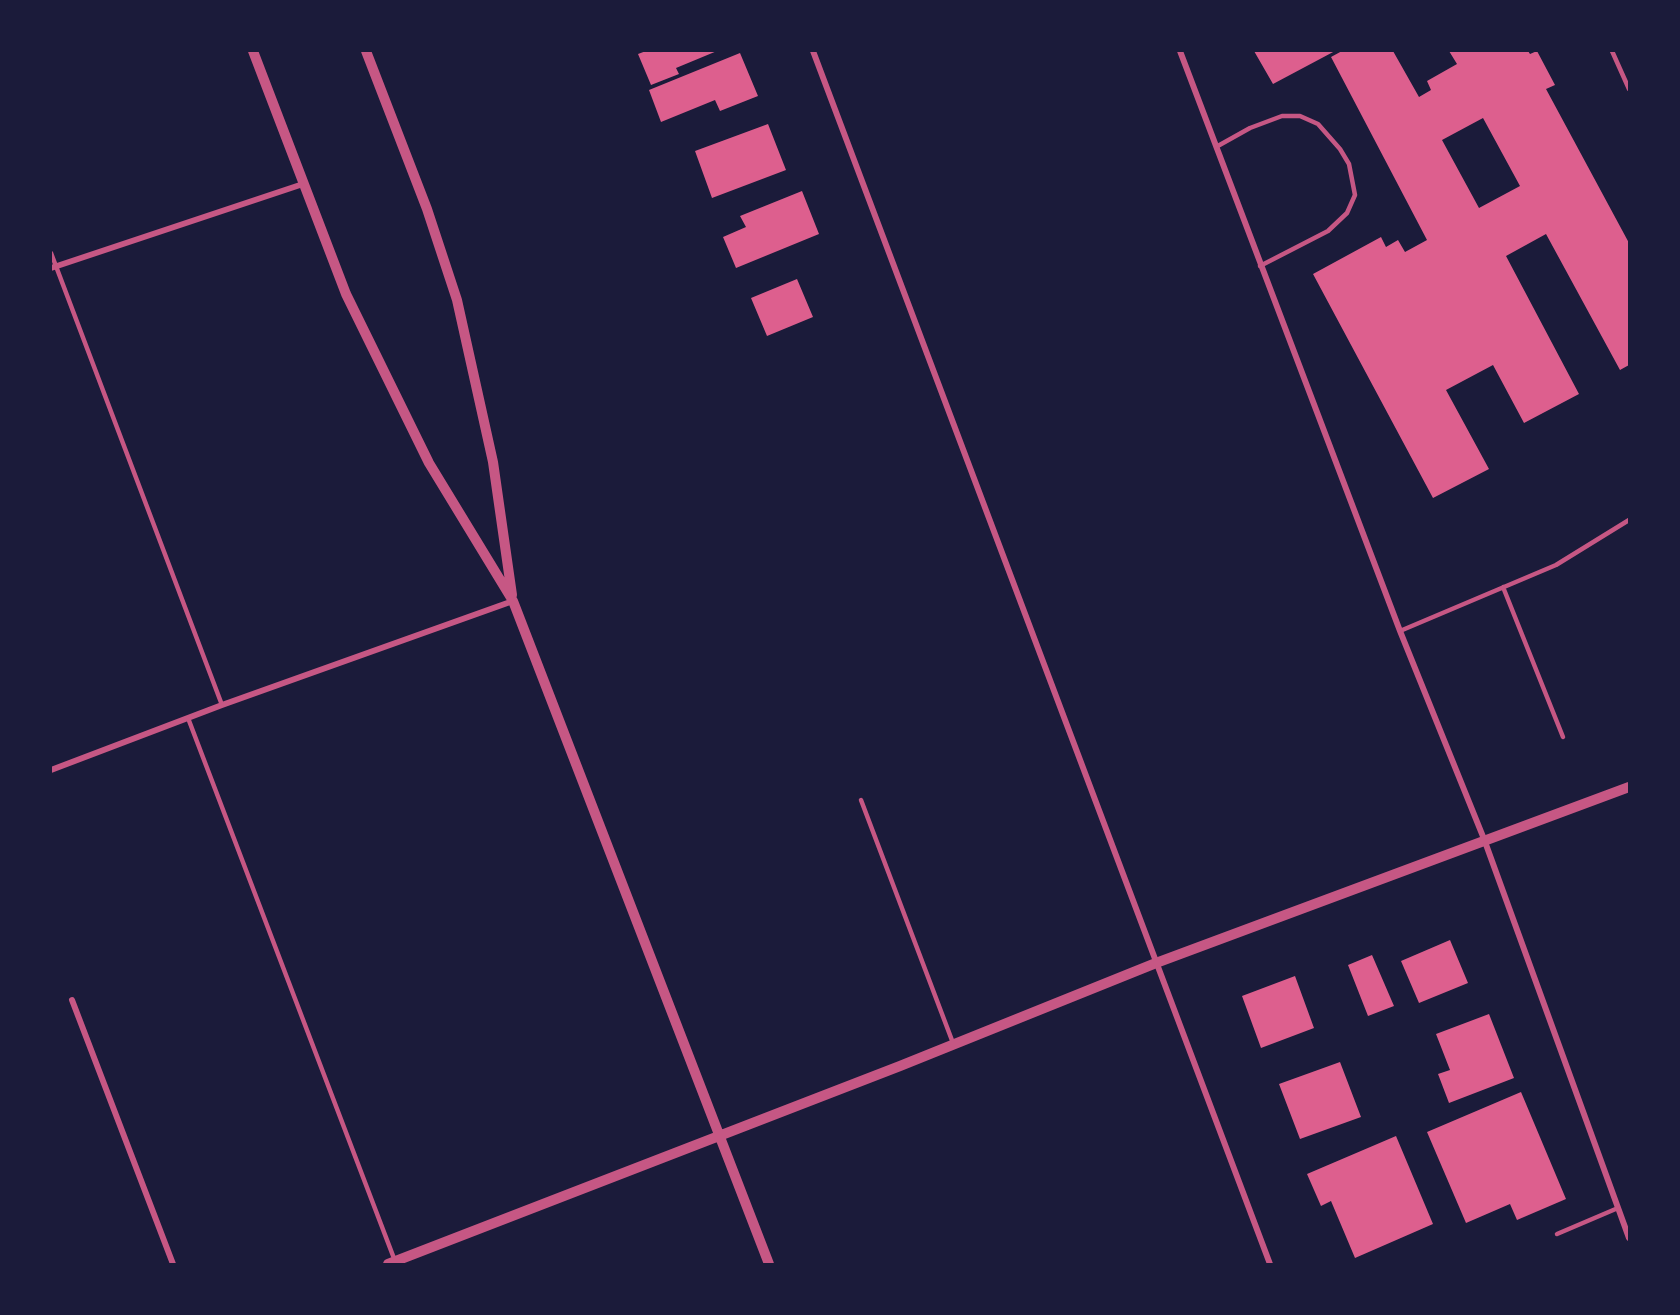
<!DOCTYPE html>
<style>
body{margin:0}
#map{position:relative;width:1680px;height:1315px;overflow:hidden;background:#1b1b3a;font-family:"Space Grotesk",sans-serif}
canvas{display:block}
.frame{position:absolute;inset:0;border:52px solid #1b1b3a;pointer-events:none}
</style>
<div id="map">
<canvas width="1680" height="1315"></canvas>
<div class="frame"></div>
</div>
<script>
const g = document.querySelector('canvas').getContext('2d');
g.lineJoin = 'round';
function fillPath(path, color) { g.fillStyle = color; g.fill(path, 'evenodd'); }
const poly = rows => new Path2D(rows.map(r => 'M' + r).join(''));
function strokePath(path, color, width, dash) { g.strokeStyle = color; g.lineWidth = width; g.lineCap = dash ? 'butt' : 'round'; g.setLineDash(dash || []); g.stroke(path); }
const building = poly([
 [646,51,717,51,676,68,679,74,651,85,638,54],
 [1254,51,1335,51,1273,84],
 [1342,51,1393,51,1419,97,1431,90,1427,81,1457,64,1449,51,1528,51,1530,54,1537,51,1555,85,1546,89,1629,243,1629,365,1620,370,1546,234,1506,256,1579,394,1524,423,1493,365,1446,390,1489,469,1433,498,1313,274,1381,237,1386,247,1398,240,1405,252,1427,240,1331,57],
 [1483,118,1520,186,1479,208,1442,140],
 [740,53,758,96,720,111,715,100,661,122,649,90],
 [768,124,786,170,712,198,695,151],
 [802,191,819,234,736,268,723,237,746,227,740,216],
 [797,279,813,317,767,336,751,298],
 [1450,940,1468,983,1419,1003,1401,961],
 [1372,955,1394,1006,1368,1016,1348,965],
 [1295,976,1314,1028,1261,1048,1242,996],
 [1489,1014,1514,1078,1449,1103,1438,1074,1450,1070,1436,1034],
 [1340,1062,1361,1117,1300,1139,1279,1084],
 [1521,1092,1566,1199,1517,1220,1510,1204,1466,1223,1427,1132],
 [1396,1136,1433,1224,1355,1258,1331,1201,1321,1206,1307,1174]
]);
const service = poly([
 [1612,51,1629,89],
 [1216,147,1250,128,1282,116,1300,116,1318,124,1340,149,1349,164,1355,195,1347,213,1328,231,1260,266],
 [51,253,222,705],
 [1503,587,1563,737],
 [1400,631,1556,565,1629,520],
 [188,718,395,1261],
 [861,800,953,1043],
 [1557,1234,1618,1208]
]);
const minor = poly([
 [813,51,1270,1264],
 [1180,51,1400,631,1484,839,1629,1238],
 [51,268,303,184],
 [51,770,222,705,513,601],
 [72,1000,173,1264]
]);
const tertiary = poly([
 [253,51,346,294,429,463,513,601,769,1264],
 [366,51,427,209,457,300,493,462,512,595],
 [388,1264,900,1066,1156,963,1629,787]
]);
fillPath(building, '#dd5f8e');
strokePath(service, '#c65784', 4.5);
strokePath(minor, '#c65784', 6);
strokePath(tertiary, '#c65784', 10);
</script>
